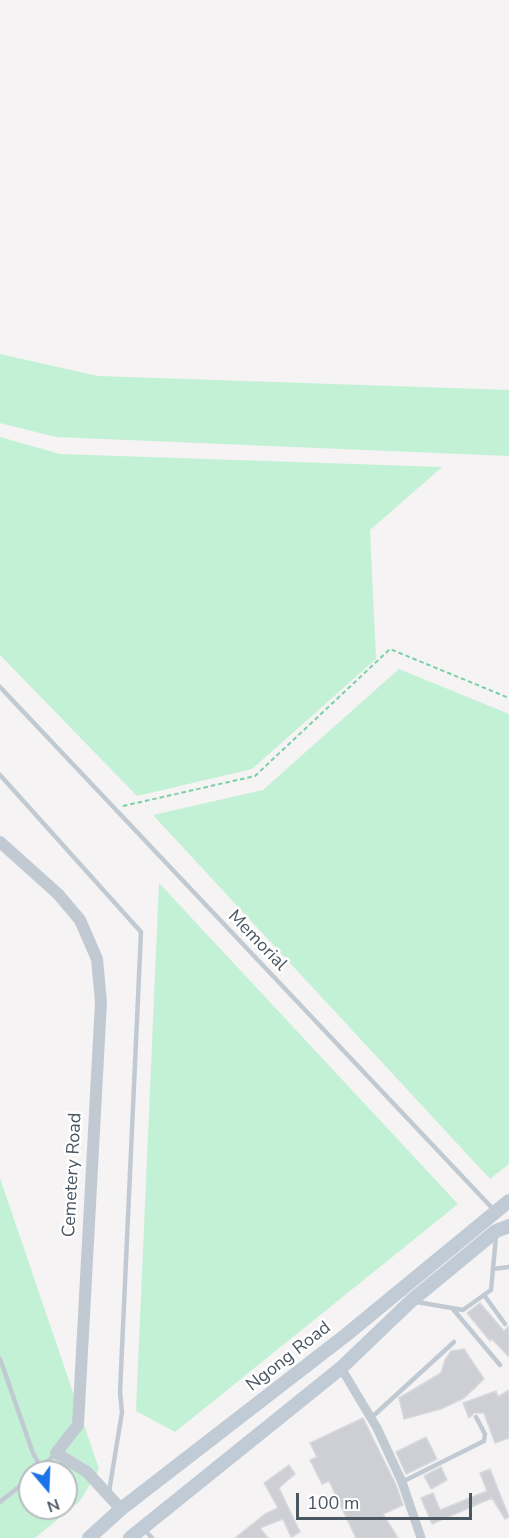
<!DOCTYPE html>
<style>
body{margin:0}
#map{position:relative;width:509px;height:1538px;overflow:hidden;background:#f5f3f3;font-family:"Nunito Sans",sans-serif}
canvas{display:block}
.north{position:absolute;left:18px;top:1460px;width:60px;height:60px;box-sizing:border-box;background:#fff;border:2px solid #b7bbc0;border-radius:50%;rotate:161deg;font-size:16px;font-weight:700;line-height:24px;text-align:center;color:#4a5661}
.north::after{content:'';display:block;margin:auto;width:21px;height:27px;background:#1a73e8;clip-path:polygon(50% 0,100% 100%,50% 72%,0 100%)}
.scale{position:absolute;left:296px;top:1493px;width:176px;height:27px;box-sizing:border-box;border:3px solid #4a5661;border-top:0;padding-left:8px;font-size:18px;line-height:21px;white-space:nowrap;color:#4a5661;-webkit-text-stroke:4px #fff;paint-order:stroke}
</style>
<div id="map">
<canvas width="509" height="1538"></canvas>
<div class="north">N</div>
<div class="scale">100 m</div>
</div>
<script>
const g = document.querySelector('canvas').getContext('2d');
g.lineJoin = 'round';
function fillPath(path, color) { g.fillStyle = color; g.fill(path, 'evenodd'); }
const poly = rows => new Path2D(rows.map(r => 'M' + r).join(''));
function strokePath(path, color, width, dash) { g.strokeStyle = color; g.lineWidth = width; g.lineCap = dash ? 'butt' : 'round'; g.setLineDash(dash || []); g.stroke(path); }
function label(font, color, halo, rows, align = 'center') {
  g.font = font + ' "Nunito Sans",sans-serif'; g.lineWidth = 5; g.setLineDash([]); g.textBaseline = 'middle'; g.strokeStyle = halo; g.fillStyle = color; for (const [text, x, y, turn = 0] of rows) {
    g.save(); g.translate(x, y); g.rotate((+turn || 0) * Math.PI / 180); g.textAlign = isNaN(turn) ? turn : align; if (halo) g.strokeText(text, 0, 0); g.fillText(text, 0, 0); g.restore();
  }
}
const green = poly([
 [0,354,98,376,509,390,509,456,56,437,0,423],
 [0,437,60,454,442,467,370,530,376,659,252,769,137,796,0,655],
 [399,669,509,714,509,1164,490,1179,153,815,263,790],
 [159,883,458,1204,175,1432,136,1411],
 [0,1178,99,1469,80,1501,35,1538,0,1538],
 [30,1472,66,1472,66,1508,30,1508]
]);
const building = poly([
 [480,1303,504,1331,509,1326,509,1357,492,1339,490,1341,467,1313,480,1303],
 [464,1349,484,1379,464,1398,441,1409,404,1419,399,1398,441,1373,445,1360,451,1351,464,1349],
 [509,1390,509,1438,495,1443,484,1413,474,1413,469,1418,463,1403,496,1391,498,1397,509,1390],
 [363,1418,396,1485,403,1505,383,1514,398,1538,356,1538,329,1481,322,1484,310,1460,317,1457,310,1443,363,1418],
 [426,1437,437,1459,406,1474,396,1452,426,1437],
 [289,1465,295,1474,279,1488,300,1532,291,1537,283,1519,260,1528,268,1538,235,1538,265,1514,278,1508,264,1483,289,1465],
 [441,1467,447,1480,431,1489,424,1476,441,1467],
 [490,1469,509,1517,505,1519,492,1498,432,1524,421,1498,433,1493,440,1510,487,1491,480,1473,490,1469]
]);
const path = poly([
 [123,806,255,776,390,649,509,698]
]);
const service = poly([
 [0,687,494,1210],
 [0,775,141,932,120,1392,122,1412,109,1492],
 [493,1269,509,1267],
 [484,1295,505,1324],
 [417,1302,463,1310,491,1290,496,1236],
 [452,1308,500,1365],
 [0,1359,33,1453,41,1468],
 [371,1418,454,1342],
 [37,1472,56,1453],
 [402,1482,484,1441,485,1434,476,1417],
 [0,1502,30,1478],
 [145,1530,152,1538]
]);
const minor = poly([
 [341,1368,377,1428,402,1482,421,1538]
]);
const tertiary = poly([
 [0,842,58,894,80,920,97,959,101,1002,78,1425,56,1453,87,1472,121,1509]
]);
const secondary = poly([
 [89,1538,121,1509,346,1335,509,1201],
 [130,1538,341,1368,411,1301,496,1231,509,1226]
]);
const streetNames = [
 ["Memorial",257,941,46],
 ["Cemetery Road",73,1175,-87],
 ["Ngong Road",289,1357,-38]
];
fillPath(green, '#c3f1d5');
fillPath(building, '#cdcfd5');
strokePath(building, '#d7d9de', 1.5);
strokePath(path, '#7ad0a6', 2, [4.5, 3]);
strokePath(service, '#c1cad2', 4.5);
strokePath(minor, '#c1cad2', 9);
strokePath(tertiary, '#c1cad2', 12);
strokePath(secondary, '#c1cbd6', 14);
label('18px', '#4a5661', '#fff', streetNames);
</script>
